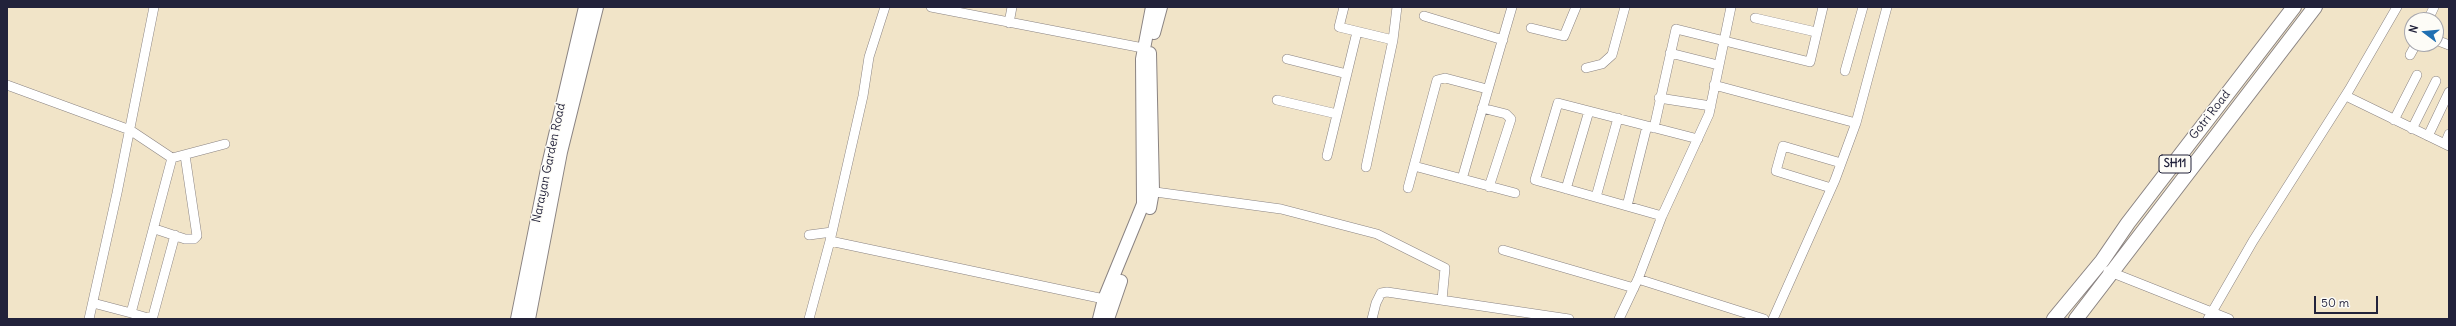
<!DOCTYPE html>
<style>
body{margin:0}
#map{position:relative;width:2456px;height:326px;overflow:hidden;background:#f1e4c8;font-family:Delius,sans-serif}
canvas{display:block}
.frame{position:absolute;inset:0;border:8px solid #22223b;pointer-events:none}
.north{position:absolute;left:2404px;top:12px;width:40px;height:40px;box-sizing:border-box;background:#fdfcf7;border:1px solid #a5a5ac;border-radius:50%;rotate:286deg;font-size:11px;font-weight:700;line-height:16px;text-align:center;color:#22223b}
.north::after{content:'';display:block;margin:auto;width:14px;height:18px;background:#1f6fb2;clip-path:polygon(50% 0,100% 100%,50% 72%,0 100%)}
.scale{position:absolute;left:2314px;top:296px;width:64px;height:18px;box-sizing:border-box;border:2px solid #22223b;border-top:0;padding-left:5px;font-size:12px;line-height:14px;white-space:nowrap;color:#22223b;-webkit-text-stroke:3px #fdfcf7;paint-order:stroke}
</style>
<div id="map">
<canvas width="2456" height="326"></canvas>
<div class="frame"></div>
<div class="north">N</div>
<div class="scale">50 m</div>
</div>
<script>
const g = document.querySelector('canvas').getContext('2d');
g.lineJoin = 'round';
const poly = rows => new Path2D(rows.map(r => 'M' + r).join(''));
function strokePath(path, color, width, dash) { g.strokeStyle = color; g.lineWidth = width; g.lineCap = dash ? 'butt' : 'round'; g.setLineDash(dash || []); g.stroke(path); }
function label(font, color, halo, rows, align = 'center') {
  g.font = font + ' Delius,sans-serif'; g.lineWidth = 3; g.setLineDash([]); g.textBaseline = 'middle'; g.strokeStyle = halo; g.fillStyle = color; for (const [text, x, y, turn = 0] of rows) {
    g.save(); g.translate(x, y); g.rotate((+turn || 0) * Math.PI / 180); g.textAlign = isNaN(turn) ? turn : align; if (halo) g.strokeText(text, 0, 0); g.fillText(text, 0, 0); g.restore();
  }
}
const street = poly([
 [885,7,869,57,863,96,830,241,1104,299],
 [931,7,1143,48],
 [1344,7,1339,27,1393,40,1397,7],
 [1424,16,1503,40],
 [1755,18,1816,32],
 [2428,20,2434,7],
 [1009,23,1012,7],
 [1531,28,1564,36,1576,7],
 [2436,40,2449,45],
 [1670,53,1718,65],
 [2410,55,2416,44],
 [1287,59,1347,74],
 [1586,68,1602,64,1612,55,1625,7],
 [1845,71,1863,7],
 [7,85,130,130,172,158,131,313,93,303],
 [1714,85,1856,123],
 [2346,96,2449,146],
 [1659,98,1711,106],
 [1277,100,1337,114],
 [1482,108,1506,114,1511,119,1489,187],
 [2394,120,2417,75],
 [1654,128,1676,29,1810,62,1823,7],
 [2412,129,2436,81],
 [2428,136,2449,92],
 [2445,144,2449,134],
 [1327,156,1357,32],
 [172,158,225,144],
 [1414,166,1515,193],
 [1366,167,1393,40],
 [1462,179,1512,7],
 [1408,188,1437,80,1445,78,1487,89],
 [1831,188,1776,171,1783,146,1841,163],
 [1566,189,1589,111],
 [1148,191,1281,209,1377,234,1445,268,1442,300],
 [1596,197,1618,118],
 [1627,206,1647,126],
 [1662,216,1535,180,1558,103,1698,139],
 [155,229,185,239,194,239,197,236,185,155],
 [809,235,832,232],
 [1503,250,1634,288],
 [2108,271,2229,319],
 [1638,279,1764,319],
 [131,313,148,318,153,316,175,235],
 [89,319,117,193,154,7],
 [809,319,830,241],
 [1372,319,1376,303,1381,293,1387,292,1569,319],
 [1619,319,1638,279,1662,216,1709,114,1731,7],
 [1773,319,1835,180,1856,123,1887,7],
 [2208,319,2253,241,2349,90,2397,7]
]);
const secondary = poly([
 [1154,33,1161,7],
 [1150,208,1153,191,1150,53],
 [517,319,547,169,585,7],
 [529,319,561,152,597,7],
 [1099,319,1104,299,1143,204,1142,59,1152,7],
 [1108,319,1121,281]
]);
const primary = poly([
 [2054,319,2102,261,2128,223,2294,7],
 [2076,319,2315,7]
]);
const shields = [
 [2175,164,32]
];
const shieldNames = [
 ["SH11",2175,164]
];
const streetNames = [
 ["Gotri Road",2210,115,-52],
 ["Narayan Garden Road",549,163,-78]
];
strokePath(street, '#8a8382', 10);
strokePath(secondary, '#8a8382', 14);
strokePath(primary, '#8a8382', 16);
strokePath(street, '#fff', 9);
strokePath(secondary, '#fff', 12);
strokePath(primary, '#fff', 14);
for (const [x, y, w] of shields) { const box = new Path2D(); box.roundRect(x - w / 2, y - 9, w, 18, 3); g.fillStyle = '#fdfcf7'; g.fill(box); strokePath(box, '#22223b', 1); }
label('bold 11px', '#22223b', null, shieldNames);
label('12px', '#22223b', '#fdfcf7', streetNames);
</script>
